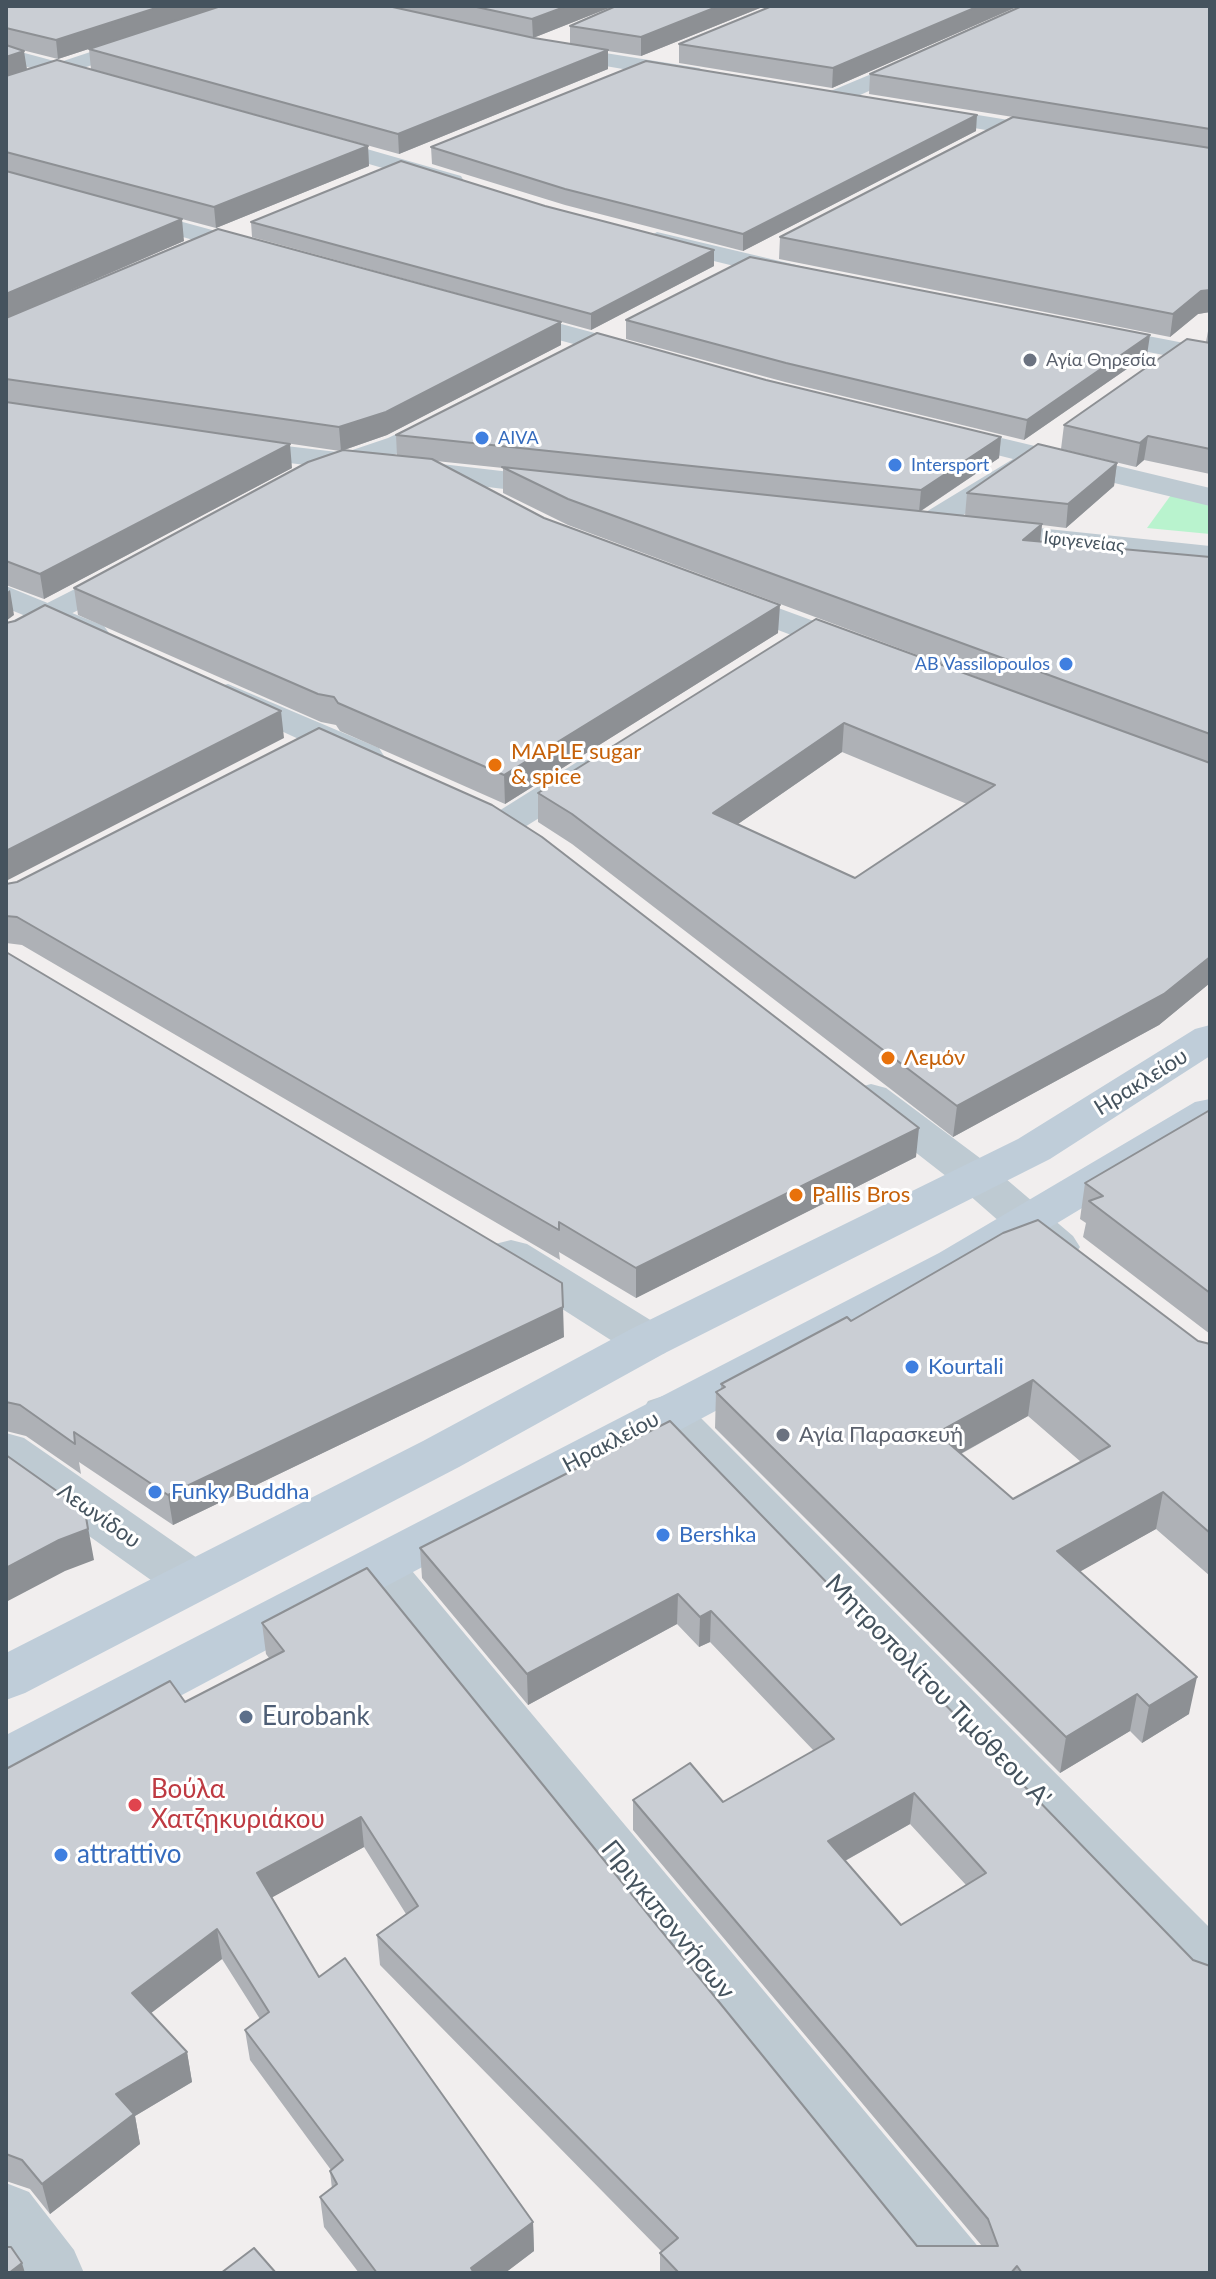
<!DOCTYPE html>
<meta charset="utf-8">
<style>
body{margin:0}
#map{position:relative;width:1216px;height:2279px;overflow:hidden;background:#f1eeee;font-family:Lato,sans-serif}
canvas{display:block}
.frame{position:absolute;inset:0;border:8px solid #45535e;pointer-events:none}
</style>
<div id="map">
<canvas width="1216" height="2279"></canvas>
<div class="frame"></div>
</div>
<script>
const g = document.querySelector('canvas').getContext('2d');
g.lineJoin = 'round';
function fillPath(path, color) { g.fillStyle = color; g.fill(path, 'evenodd'); }
const poly = rows => new Path2D(rows.map(r => 'M' + r).join(''));
function strokePath(path, color, width, dash) { g.strokeStyle = color; g.lineWidth = width; g.lineCap = dash ? 'butt' : 'round'; g.setLineDash(dash || []); g.stroke(path); }
function label(font, color, halo, rows, align = 'center') {
  g.font = font + ' Lato,sans-serif'; g.lineWidth = 6; g.setLineDash([]); g.textBaseline = 'middle'; g.strokeStyle = halo; g.fillStyle = color; for (const [text, x, y, turn = 0] of rows) {
    g.save(); g.translate(x, y); g.rotate((+turn || 0) * Math.PI / 180); g.textAlign = isNaN(turn) ? turn : align; if (halo) g.strokeText(text, 0, 0); g.fillText(text, 0, 0); g.restore();
  }
}
const green = poly([
 [1171,495,1210,505,1210,534,1147,528]
]);
const minor = poly([
 [549,44,699,68,710,75,699,82,541,55,538,50,541,45,549,44],
 [6,48,110,76,113,81,102,88,6,61,6,48],
 [924,52,932,53,935,58,932,63,842,103,834,105,823,98,826,93,924,52],
 [916,105,1058,128,1070,135,1058,142,908,117,905,112,908,107,916,105],
 [311,133,461,176,464,181,452,188,303,145,299,140,311,133],
 [6,174,271,246,275,251,262,259,6,188,6,174],
 [657,232,809,268,813,274,800,282,648,245,644,240,657,232],
 [502,308,654,349,658,355,654,361,644,363,492,322,489,316,492,310,502,308],
 [1091,325,1210,348,1210,364,1081,339,1077,333,1081,327,1091,325],
 [448,409,458,412,463,418,458,424,408,450,316,481,305,478,301,472,305,466,388,438,448,409],
 [943,424,1210,488,1210,506,1027,462,1030,467,1026,473,938,532,916,532,911,525,916,518,1013,459,933,439,928,433,933,427,943,424],
 [128,562,139,565,144,572,139,579,6,647,6,624,128,562],
 [721,587,871,642,876,649,871,656,859,659,847,656,709,604,705,597,709,590,721,587],
 [590,759,603,762,608,770,603,778,520,830,507,833,494,830,488,822,494,814,577,762,590,759],
 [511,1240,527,1244,665,1329,672,1341,665,1353,648,1358,631,1353,495,1266,488,1255,495,1244,511,1240],
 [666,1395,684,1401,1210,1928,1210,1996,1188,1988,648,1425,641,1413,648,1401,666,1395],
 [6,1433,24,1438,210,1567,218,1581,210,1595,191,1601,172,1595,6,1477,6,1433],
 [378,1547,397,1553,981,2250,991,2273,915,2273,359,1581,352,1567,359,1553,378,1547],
 [6,2183,29,2192,74,2250,84,2273,9,2273,6,2268,6,2183]
]);
const tertiary = poly([
 [229,6,259,6,256,10,6,94,6,80,229,6],
 [234,440,562,478,573,481,577,487,573,493,562,496,223,455,219,449,223,443,234,440],
 [981,522,1210,546,1210,566,970,538,965,531,970,524,981,522],
 [6,586,104,626,109,633,104,640,92,643,6,608,6,586],
 [228,684,379,748,384,756,379,764,366,767,353,764,216,701,211,694,216,687,228,684],
 [871,1084,886,1088,992,1167,1073,1236,1080,1247,1073,1258,1057,1262,1041,1258,960,1187,856,1106,849,1097,856,1088,871,1084]
]);
const secondary = poly([
 [1210,1025,1210,1056,1050,1159,665,1353,459,1467,25,1693,6,1700,6,1653,423,1441,631,1329,1018,1139,1195,1029,1210,1025],
 [1210,1099,1210,1131,971,1275,26,1778,6,1785,6,1735,939,1253,1195,1102,1210,1099]
]);
const wall = poly([
 [6,6,220,6,58,59,22,50,27,69,368,146,369,166,216,228,125,204,184,241,16,314,561,345,387,435,344,450,397,456,396,435,766,380,1001,437,999,458,921,511,965,516,967,493,1117,463,1114,486,1066,528,1042,525,1040,542,1210,557,1210,983,1159,1025,953,1137,572,844,538,822,538,793,816,619,1030,697,568,525,503,493,503,468,436,461,544,518,778,633,505,804,340,731,336,725,321,722,78,615,74,588,340,451,6,402],
 [842,752,967,804,855,878,738,824],
 [389,6,614,6,533,38,570,44,570,26,616,6,765,6,641,56,608,51,608,69,399,154,91,69,89,49],
 [1019,6,832,88,679,63,679,44],
 [1210,6,1210,312,1198,314,1170,337,779,259,780,237,1013,117,869,94,870,74],
 [976,131,743,251,565,205,432,164,431,147],
 [545,206,714,250,714,266,591,330,252,237,251,222],
 [626,320,1147,355,1024,440,785,382,626,339],
 [1210,320,1210,474,1144,460,1136,467,1061,449,1064,425,1206,342],
 [6,402,292,468,44,599,6,585],
 [6,884,916,1157,636,1298,559,1252,560,1260,22,945,6,943],
 [6,952,564,1337,173,1525,79,1462,81,1474,26,1436,6,1431],
 [1210,1110,1210,1334,1083,1237,1086,1223,1080,1219,1085,1183],
 [851,1321,1198,1341,1210,1344,1210,1576,1156,1529,1080,1571,1189,1714,1142,1743,1130,1731,1060,1773,715,1428,716,1392,721,1389,721,1384],
 [1028,1416,1081,1462,1013,1499,961,1454],
 [670,1421,1193,1960,1210,2273,660,2273,660,2253,662,2252,380,1965,377,1935,406,1914,364,1847,272,1897,319,1977,533,2222,534,2251,505,2273,359,2273,324,2227,320,2197,332,2189,330,2171,331,2170,250,2060,245,2030,260,2019,222,1959,151,2013,187,2052,192,2082,135,2116,140,2144,50,2214,30,2189,6,2181,6,1769,185,1702,269,1658,266,1654,262,1623,917,2246,982,2246,633,1830,633,1800,723,1802,814,1751,710,1642,699,1647,677,1624,528,1705,422,1578,420,1548],
 [910,1824,966,1885,901,1925,845,1861]
]);
const shadedWall = poly([
 [162,6,220,6,58,59,56,40],
 [567,6,614,6,533,38,532,19],
 [719,6,765,6,641,56,641,37],
 [979,6,1019,6,832,88,833,68],
 [608,50,608,69,399,154,398,134],
 [24,51,27,70,6,77,6,57],
 [977,115,976,131,743,251,743,234],
 [368,146,369,166,216,228,214,207],
 [182,219,184,241,6,318,6,294],
 [714,250,714,266,591,330,591,314],
 [1210,290,1210,312,1198,314,1170,337,1173,314,1201,291],
 [561,322,561,345,387,435,341,451,339,427],
 [1150,335,1147,355,1024,440,1027,420],
 [1148,436,1144,460,1136,467,1140,443],
 [1001,437,999,458,919,512,921,490],
 [290,444,292,468,44,599,40,574],
 [1117,463,1114,486,1066,528,1068,504],
 [1042,524,1039,551,1023,540],
 [10,590,14,615,6,621,6,593],
 [780,605,778,633,505,804,504,775],
 [281,711,284,738,6,881,6,851],
 [844,723,842,752,712,842,713,813],
 [1210,957,1210,983,1159,1025,953,1137,957,1106],
 [919,1128,916,1157,636,1298,636,1268],
 [563,1307,564,1337,173,1525,168,1495],
 [1033,1380,1028,1416,933,1469,937,1433],
 [1163,1492,1156,1529,1051,1588,1057,1551],
 [85,1511,94,1560,65,1571,6,1602,6,1568],
 [678,1594,677,1624,528,1705,527,1674],
 [711,1611,710,1642,699,1647,700,1617],
 [1197,1677,1189,1714,1142,1743,1149,1706],
 [1137,1694,1130,1731,1060,1773,1066,1737],
 [914,1793,910,1824,825,1872,828,1841],
 [361,1817,364,1847,262,1903,257,1873],
 [217,1929,222,1959,138,2023,132,1993],
 [187,2052,192,2082,135,2116,140,2144,50,2214,42,2184,116,2094],
 [533,2222,534,2251,505,2273,471,2273,471,2268],
 [22,2263,25,2273,9,2273]
]);
const building = poly([
 [6,6,162,6,56,40,6,28,6,6],
 [221,6,388,6,534,38,608,50,398,134,89,49,221,6],
 [472,6,567,6,532,19,472,6],
 [616,6,719,6,641,37,570,26,616,6],
 [772,6,979,6,833,68,679,44,772,6],
 [1022,6,1210,6,1210,129,870,74,1022,6],
 [6,45,24,51,6,57,6,45],
 [57,60,368,146,214,207,6,152,6,76,57,60],
 [646,61,977,115,743,234,565,189,431,147,646,61],
 [1013,117,1210,148,1210,290,1201,291,1173,314,780,237,1013,117],
 [401,161,545,206,714,250,591,314,251,222,401,161],
 [6,171,182,219,6,294,6,171],
 [218,229,561,322,386,412,339,427,6,379,6,318,218,229],
 [750,257,1150,335,1027,420,786,363,626,320,750,257],
 [597,333,766,380,1001,437,921,490,396,435,597,333],
 [1187,339,1210,343,1210,449,1148,436,1140,443,1064,425,1187,339],
 [6,402,290,444,40,574,6,561,6,402],
 [1038,444,1117,463,1068,504,967,493,1038,444],
 [343,450,432,459,544,518,780,605,504,775,338,703,334,697,318,694,74,588,308,462,343,450],
 [502,467,1042,524,1023,540,1210,557,1210,734,568,499,502,467],
 [45,605,281,711,6,851,6,623,15,621,45,605],
 [816,619,1210,763,1210,957,1164,994,957,1106,572,814,538,793,816,619],
 [844,723,995,785,855,878,713,813,844,723],
 [319,728,492,805,542,837,919,1128,636,1268,559,1222,559,1230,17,917,6,916,6,884,17,882,319,728],
 [6,952,562,1283,563,1307,168,1495,74,1432,75,1444,20,1405,6,1402,6,952],
 [1210,1110,1210,1293,1089,1201,1103,1196,1085,1183,1210,1110],
 [1038,1220,1198,1341,1210,1344,1210,1533,1163,1492,1057,1551,1197,1677,1149,1706,1137,1694,1066,1737,716,1392,725,1387,721,1384,847,1317,851,1321,1003,1233,1038,1220],
 [1033,1380,1110,1446,1013,1499,937,1433,1033,1380],
 [670,1421,1193,1960,1210,1966,1210,2273,1022,2273,1017,2266,1011,2273,679,2273,660,2253,678,2238,377,1935,418,1906,361,1817,257,1873,319,1977,345,1958,533,2222,471,2268,474,2273,377,2273,320,2197,337,2184,330,2171,343,2160,245,2030,269,2012,217,1929,132,1993,187,2052,116,2094,134,2114,42,2184,22,2160,6,2154,6,1769,170,1681,185,1702,284,1651,262,1623,367,1568,917,2246,998,2246,988,2219,633,1800,690,1763,723,1802,834,1739,711,1611,700,1617,678,1594,527,1674,420,1548,670,1421],
 [914,1793,986,1873,901,1925,828,1841,914,1793],
 [6,1455,85,1511,88,1529,59,1540,6,1568,6,1455],
 [6,2247,11,2247,22,2263,9,2273,6,2273,6,2247],
 [254,2248,276,2273,221,2273,254,2248]
]);
const markers = [
 [1030,360,8,"#6b7280"],
 [482,438,8,"#3f7fe0"],
 [895,465,8,"#3f7fe0"],
 [1066,664,8,"#3f7fe0"],
 [495,765,8,"#e8710a"],
 [888,1058,8,"#e8710a"],
 [796,1195,8,"#e8710a"],
 [912,1367,8,"#3f7fe0"],
 [783,1435,8,"#6b7280"],
 [155,1492,8,"#3f7fe0"],
 [663,1535,8,"#3f7fe0"],
 [246,1717,8,"#5c6f8a"],
 [135,1805,8,"#e0444e"],
 [61,1855,8,"#3f7fe0"]
];
const farWorshipnames = [
 ["Αγία Θηρεσία",1046,360]
];
const farShopnames = [
 ["AIVA",498,438],
 ["Intersport",911,465],
 ["AB Vassilopoulos",1050,664,"right"]
];
const farStreetnames = [
 ["Ιφιγενείας",1084,542,6]
];
const foodNames = [
 ["MAPLE sugar",511,752],
 ["& spice",511,777],
 ["Λεμόν",904,1058],
 ["Pallis Bros",812,1195]
];
const streetNames = [
 ["Ηρακλείου",1141,1082,-32],
 ["Ηρακλείου",611,1442,-28],
 ["Λεωνίδου",99,1516,35]
];
const shopNames = [
 ["Kourtali",928,1367],
 ["Funky Buddha",171,1492],
 ["Bershka",679,1535]
];
const worshipNames = [
 ["Αγία Παρασκευή",799,1435]
];
const nearStreetnames = [
 ["Μητροπολίτου Τιμόθεου Α'",938,1691,46],
 ["Πριγκιποννήσων",668,1920,51]
];
const nearServicenames = [
 ["Eurobank",262,1717]
];
const nearHealthnames = [
 ["Βούλα",151,1790],
 ["Χατζηκυριάκου",151,1820]
];
const nearShopnames = [
 ["attrattivo",77,1855]
];
fillPath(green, '#b9f3ce');
fillPath(minor, '#becad2');
fillPath(tertiary, '#becad2');
fillPath(secondary, '#bfcdd9');
fillPath(wall, '#aeb1b6');
fillPath(shadedWall, '#8d9094');
fillPath(building, '#caced4');
strokePath(building, '#8d9094', 2);
for (const [x, y, r, color] of markers) { const dot = new Path2D(); dot.arc(x, y, r, 0, 2 * Math.PI); g.fillStyle = color; g.fill(dot); strokePath(dot, '#fff', 3); }
label('18px', '#5b616d', '#fff', farWorshipnames, 'left');
label('18px', '#366cbe', '#fff', farShopnames, 'left');
label('18px', '#45535e', '#fff', farStreetnames);
label('22px', '#c56008', '#fff', foodNames, 'left');
label('22px', '#45535e', '#fff', streetNames);
label('22px', '#366cbe', '#fff', shopNames, 'left');
label('22px', '#5b616d', '#fff', worshipNames, 'left');
label('26px', '#45535e', '#fff', nearStreetnames);
label('26px', '#4e5e75', '#fff', nearServicenames, 'left');
label('26px', '#be3a42', '#fff', nearHealthnames, 'left');
label('26px', '#366cbe', '#fff', nearShopnames, 'left');
</script>
